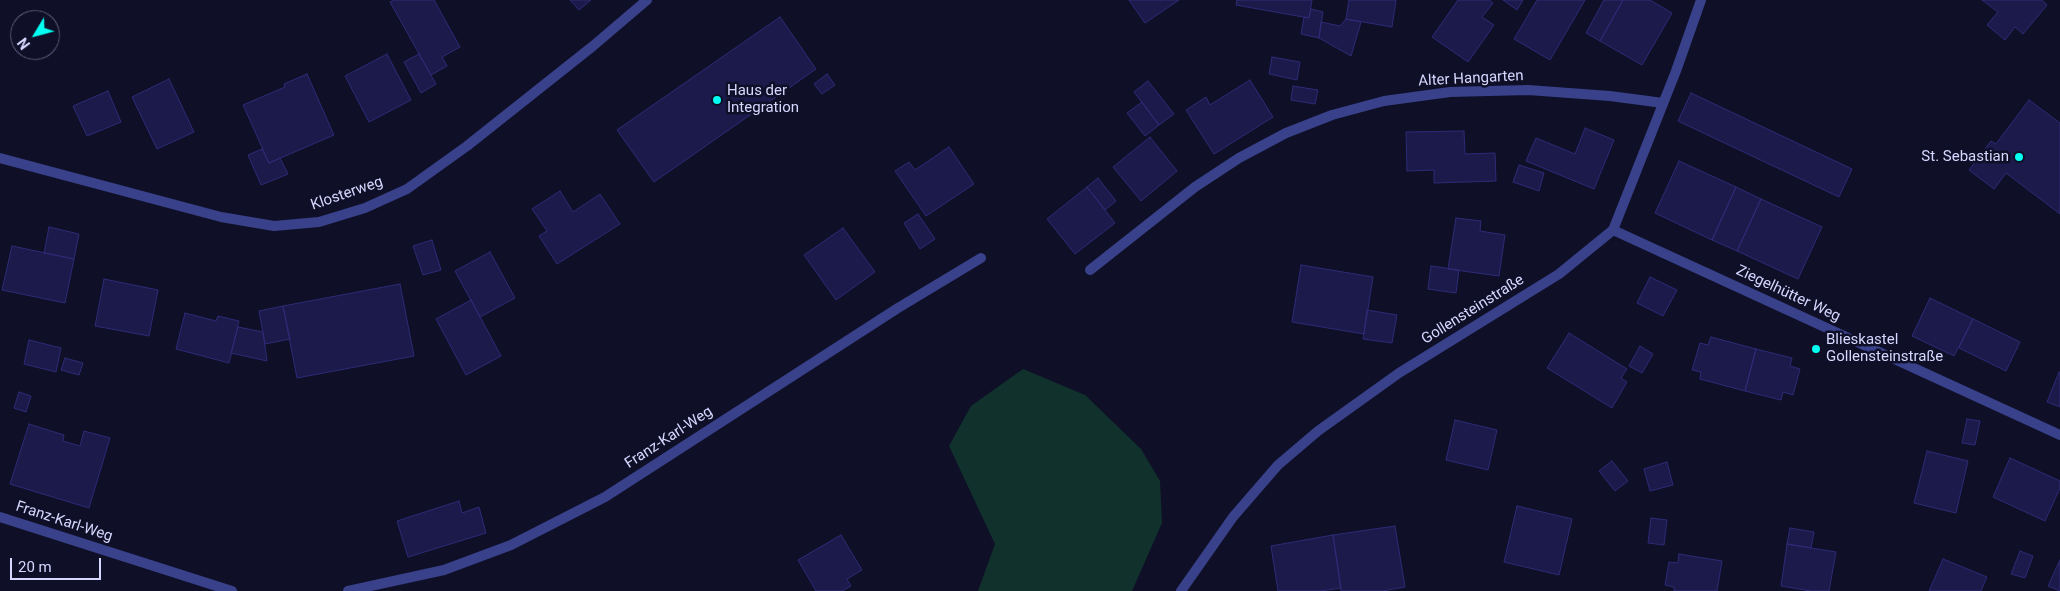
<!DOCTYPE html>
<meta charset="utf-8">
<style>
body{margin:0}
#map{position:relative;width:2060px;height:591px;overflow:hidden;background:#0f0f28;font-family:Roboto,sans-serif}
canvas{display:block}
.north{position:absolute;left:10px;top:10px;width:50px;height:50px;box-sizing:border-box;background:#0f0f28;border:1px solid #5f5f7e;border-radius:50%;rotate:233deg;font-size:14px;font-weight:700;line-height:20px;text-align:center;color:#d6d7ff}
.north::after{content:'';display:block;margin:auto;width:18px;height:22px;background:#02fff2;clip-path:polygon(50% 0,100% 100%,50% 72%,0 100%)}
.scale{position:absolute;left:10px;top:558px;width:91px;height:22px;box-sizing:border-box;border:2px solid #d6d7ff;border-top:0;padding-left:6px;font-size:15px;line-height:18px;white-space:nowrap;color:#d6d7ff;-webkit-text-stroke:4px #0f0f28;paint-order:stroke}
</style>
<div id="map">
<canvas width="2060" height="591"></canvas>
<div class="north">N</div>
<div class="scale">20 m</div>
</div>
<script>
const g = document.querySelector('canvas').getContext('2d');
g.lineJoin = 'round';
function fillPath(path, color) { g.fillStyle = color; g.fill(path, 'evenodd'); }
const poly = rows => new Path2D(rows.map(r => 'M' + r).join(''));
function strokePath(path, color, width, dash) { g.strokeStyle = color; g.lineWidth = width; g.lineCap = dash ? 'butt' : 'round'; g.setLineDash(dash || []); g.stroke(path); }
function label(font, color, halo, rows, align = 'center') {
  g.font = font + ' Roboto,sans-serif'; g.lineWidth = 5; g.setLineDash([]); g.textBaseline = 'middle'; g.strokeStyle = halo; g.fillStyle = color; for (const [text, x, y, turn = 0] of rows) {
    g.save(); g.translate(x, y); g.rotate((+turn || 0) * Math.PI / 180); g.textAlign = isNaN(turn) ? turn : align; if (halo) g.strokeText(text, 0, 0); g.fillText(text, 0, 0); g.restore();
  }
}
const green = poly([
 [1023,369,1085,395,1141,449,1160,481,1162,523,1132,591,978,591,995,544,949,446,971,406]
]);
const building = poly([
 [394,0,434,0,460,47,442,57,447,66,431,75,390,2,394,0],
 [570,0,591,0,579,10,570,0],
 [1129,0,1179,0,1145,23,1129,0],
 [1237,0,1312,0,1309,18,1236,5,1237,0],
 [1349,0,1396,0,1392,27,1346,19,1349,0],
 [1458,0,1489,0,1493,3,1482,17,1494,25,1468,62,1432,37,1458,0],
 [1503,0,1523,0,1517,10,1503,0],
 [1537,0,1585,0,1550,60,1514,39,1537,0],
 [1604,0,1623,0,1600,41,1586,33,1604,0],
 [1623,0,1650,0,1672,13,1642,65,1600,41,1623,0],
 [1982,0,2042,0,2047,5,2023,34,2015,27,2005,40,1987,25,1998,12,1982,0],
 [1311,9,1323,12,1319,38,1301,34,1304,17,1309,18,1311,9],
 [780,17,816,69,654,182,617,130,780,17],
 [1346,19,1361,22,1351,56,1319,38,1321,22,1340,26,1346,19],
 [387,54,411,100,369,122,345,76,387,54],
 [419,54,436,84,421,93,404,62,419,54],
 [1272,57,1300,62,1297,80,1269,74,1272,57],
 [307,74,334,135,269,163,243,105,285,87,284,84,307,74],
 [827,74,835,85,822,94,814,84,827,74],
 [169,79,194,132,157,149,132,97,169,79],
 [1250,80,1273,117,1214,154,1186,110,1206,97,1210,105,1250,80],
 [1148,81,1174,114,1159,125,1134,92,1148,81],
 [1293,86,1318,90,1315,104,1291,100,1293,86],
 [108,91,121,122,87,136,73,106,108,91],
 [1691,93,1852,169,1839,197,1678,121,1691,93],
 [2029,100,2060,123,2060,214,2006,173,1994,189,1969,170,1991,141,1996,144,2029,100],
 [1142,102,1159,125,1145,136,1127,113,1142,102],
 [1585,128,1614,140,1594,189,1526,161,1536,138,1575,154,1585,128],
 [1464,131,1465,154,1495,153,1496,181,1434,183,1434,170,1407,171,1406,132,1464,131],
 [1150,137,1177,171,1141,201,1113,167,1150,137],
 [949,147,974,184,926,216,895,171,909,162,915,170,949,147],
 [262,149,269,163,280,158,288,174,261,185,248,155,262,149],
 [1679,161,1736,187,1712,240,1655,213,1679,161],
 [1519,165,1544,173,1539,191,1513,182,1519,165],
 [1098,178,1116,201,1105,210,1087,187,1098,178],
 [1087,187,1115,223,1075,254,1047,219,1087,187],
 [1736,187,1761,199,1737,251,1712,240,1736,187],
 [560,191,573,212,600,194,620,224,557,264,539,236,547,231,532,209,560,191],
 [1761,199,1822,227,1798,279,1737,251,1761,199],
 [918,214,935,239,920,249,904,223,918,214],
 [1456,218,1481,221,1480,231,1505,235,1499,276,1448,269,1456,218],
 [49,227,79,234,74,259,44,253,49,227],
 [843,228,875,272,836,300,804,255,843,228],
 [432,240,441,270,423,275,413,246,432,240],
 [12,246,74,259,65,303,2,290,12,246],
 [490,252,515,298,480,317,455,271,490,252],
 [1301,265,1373,277,1364,334,1292,322,1301,265],
 [1431,266,1459,270,1456,293,1428,289,1431,266],
 [1650,277,1677,290,1663,316,1637,303,1650,277],
 [104,279,158,290,149,336,95,326,104,279],
 [400,284,414,356,297,378,283,306,400,284],
 [1930,298,1973,319,1954,356,1912,336,1930,298],
 [471,300,501,356,466,375,436,319,471,300],
 [283,306,290,339,265,344,259,311,283,306],
 [1367,310,1397,315,1392,343,1363,339,1367,310],
 [185,313,216,321,218,316,239,321,229,363,176,349,185,313],
 [1973,319,2020,342,2006,371,1959,348,1973,319],
 [238,327,263,332,267,361,231,353,238,327],
 [1569,333,1627,369,1621,378,1627,382,1612,408,1547,368,1569,333],
 [1711,337,1756,349,1745,391,1700,379,1701,372,1692,370,1700,343,1708,345,1711,337],
 [29,340,61,348,56,372,24,364,29,340],
 [1640,346,1653,354,1642,373,1629,366,1640,346],
 [1756,349,1792,358,1790,366,1800,369,1793,395,1783,392,1781,400,1745,391,1756,349],
 [65,358,83,363,79,375,61,370,65,358],
 [2059,372,2060,373,2060,407,2047,402,2059,372],
 [19,392,31,396,26,412,14,408,19,392],
 [1967,419,1980,421,1975,445,1962,443,1967,419],
 [1455,420,1497,430,1488,470,1446,460,1455,420],
 [29,424,64,435,63,441,80,446,84,431,110,438,89,508,10,484,29,424],
 [1927,451,1968,461,1956,513,1914,503,1927,451],
 [2010,458,2060,481,2060,488,2045,521,1993,497,2010,458],
 [1612,461,1628,481,1615,491,1599,471,1612,461],
 [1667,462,1673,485,1650,491,1644,469,1667,462],
 [459,501,462,513,479,507,486,533,408,557,397,521,459,501],
 [1517,506,1572,519,1559,575,1504,562,1517,506],
 [1651,518,1667,520,1664,545,1648,543,1651,518],
 [1395,526,1405,587,1382,591,1341,591,1333,535,1395,526],
 [1790,528,1814,532,1811,548,1787,544,1790,528],
 [841,535,862,570,847,579,851,586,842,591,816,591,798,560,841,535],
 [1333,535,1341,588,1320,591,1278,591,1271,546,1333,535],
 [1787,544,1836,552,1829,591,1811,591,1781,586,1787,544],
 [2020,551,2033,556,2025,578,2011,574,2020,551],
 [1679,554,1722,561,1717,591,1674,591,1674,587,1665,585,1669,562,1678,563,1679,554],
 [1943,559,1987,577,1981,591,1929,591,1943,559],
 [2060,560,2060,591,2048,586,2060,560]
]);
const service = poly([
 [0,517,232,591],
 [348,591,444,570,511,545,605,497,898,308,981,258],
 [1181,591,1233,517,1278,465,1318,431,1399,373,1559,274,1613,230]
]);
const minor = poly([
 [1701,0,1676,71,1613,230,2060,435],
 [0,158,221,217,274,226,319,222,365,208,407,189,467,146,593,46,647,0],
 [1090,270,1195,187,1239,158,1286,133,1332,115,1384,101,1450,92,1528,90,1610,96,1663,103]
]);
const markers = [
 [717,100,5,"#02fff2"],
 [2019,157,5,"#02fff2"],
 [1816,349,5,"#02fff2"]
];
const streetNames = [
 ["Alter Hangarten",1471,79,-3],
 ["Klosterweg",347,194,-19],
 ["Ziegelhütter Weg",1788,294,25],
 ["Gollensteinstraße",1473,310,-32],
 ["Franz-Karl-Weg",669,438,-33],
 ["Franz-Karl-Weg",64,522,18]
];
const poiNames = [
 ["Haus der",727,91],
 ["Integration",727,108],
 ["St. Sebastian",2009,157,"right"],
 ["Blieskastel",1826,340],
 ["Gollensteinstraße",1826,357]
];
fillPath(green, '#11322c');
fillPath(building, '#1c1a4a');
strokePath(building, '#2e2b77', 1);
strokePath(service, '#384189', 10);
strokePath(minor, '#384189', 10);
for (const [x, y, r, color] of markers) { const dot = new Path2D(); dot.arc(x, y, r, 0, 2 * Math.PI); g.fillStyle = color; g.fill(dot); strokePath(dot, '#0f0f28', 2); }
label('15px', '#d6d7ff', '#0f0f28', streetNames);
label('15px', '#d6d7ff', '#0f0f28', poiNames, 'left');
</script>
